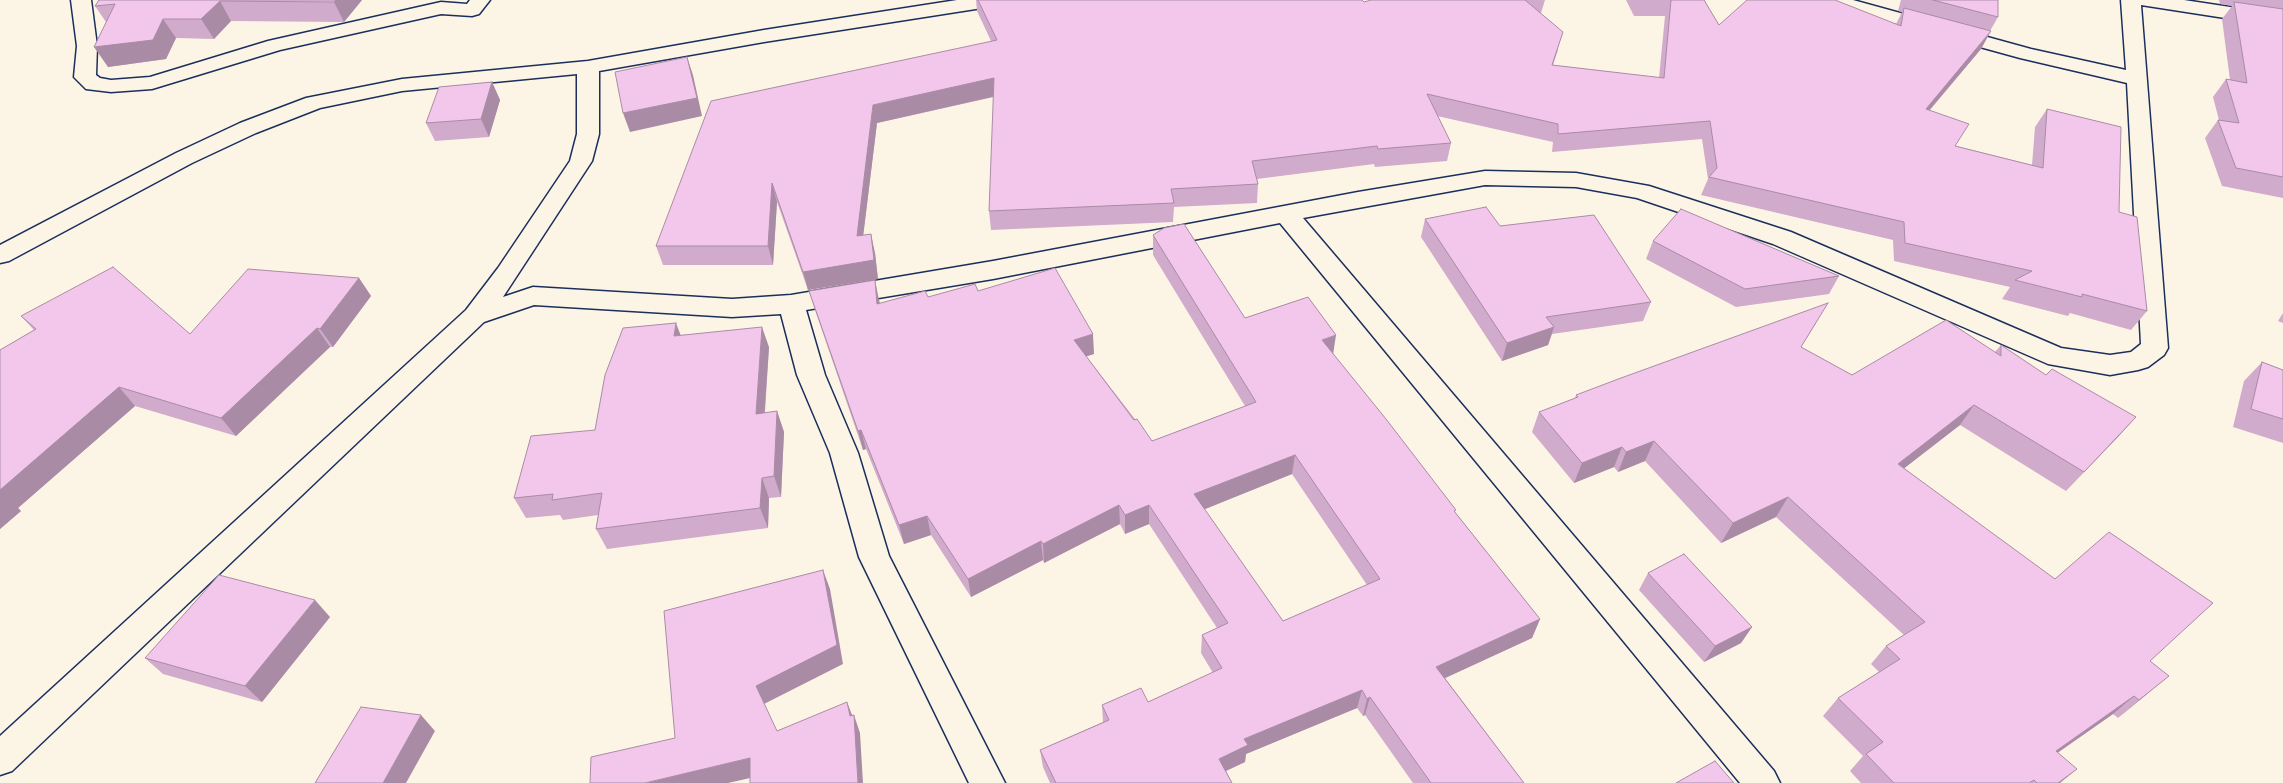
<!DOCTYPE html>
<style>
body{margin:0}
canvas{display:block;background:#fcf5e5}
</style>
<canvas width="2283" height="783"></canvas>
<script>
const g = document.querySelector('canvas').getContext('2d');
g.lineJoin = 'round';
const poly = rows => new Path2D(rows.map(r => 'M' + r).join(''));
function strokePath(path, color, width, dash) { g.strokeStyle = color; g.lineWidth = width; g.lineCap = dash ? 'butt' : 'round'; g.setLineDash(dash || []); g.stroke(path); }
function fillPath(path, color) { g.fillStyle = color; g.fill(path, 'evenodd'); }
const street = poly([
 [71,0,91,0,97,46,96,75,100,78,111,80,150,77,268,41,441,2,467,4,470,0,490,0,479,14,472,16,441,14,280,50,152,89,111,92,86,89,74,77,77,46,71,0],
 [957,0,1005,0,1002,4,995,6,764,42,599,71,599,134,592,161,503,297,533,287,732,299,791,295,993,261,1358,192,1485,171,1576,173,1649,186,1791,232,2061,348,2110,355,2131,352,2141,344,2127,83,2020,58,1824,4,1821,0,1853,0,2031,49,2126,70,2121,0,2184,0,2283,15,2283,27,2141,5,2168,348,2164,355,2148,367,2138,370,2110,375,2048,364,1773,244,1637,198,1576,187,1485,185,1303,218,1774,771,1780,783,1740,783,1280,223,993,279,806,310,825,375,858,453,889,556,1005,783,969,783,859,557,830,453,797,375,781,314,732,317,534,305,484,322,12,771,0,775,0,736,466,310,498,268,570,161,577,134,577,74,402,91,320,108,256,133,192,163,9,261,0,263,0,245,176,153,240,123,306,98,402,79,588,61,764,30,957,0]
]);
const wall = poly([
 [99,0,362,0,344,22,231,21,214,39,176,38,166,59,108,67,106,22,95,6],
 [976,0,1362,0,1364,2,1371,0,1545,0,1541,13,1540,13,1558,50,1553,65,1659,78,1665,16,1634,16,1626,0,1704,0,1719,25,1896,24,1902,12,1898,11,1901,0,1998,0,1998,17,1990,31,1981,49,1930,110,1956,146,2032,165,2035,127,2047,109,2119,212,2147,311,2131,330,2070,313,2068,316,2002,299,2010,287,1894,261,1893,240,1701,195,1708,179,1702,139,1552,152,1553,142,1437,116,1451,143,1447,161,1375,167,1374,164,1257,179,1258,184,1257,203,1174,207,1173,222,991,230,989,211,994,97,877,123,863,235,875,253,878,279,808,290,777,202,773,265,663,265,656,246,991,41,977,11],
 [2219,0,2283,0,2283,198,2222,186,2205,138,2218,120,2219,120,2213,97,2226,79,2230,80,2222,19,2232,6,2220,4],
 [492,82,500,100,489,137,435,141,426,123],
 [1425,219,1500,226,1651,302,1643,321,1552,334,1548,345,1502,361,1421,237],
 [1153,235,1245,318,1333,354,1455,512,1540,619,1532,638,1445,678,1524,783,1413,783,1365,715,1363,716,1357,708,1246,754,1245,762,1226,771,1232,783,1050,783,1043,767,1040,750,1103,722,1102,705,1148,702,1213,673,1201,653,1202,635,1217,628,1149,524,1125,534,1120,524,1044,563,1043,560,971,597,931,535,904,544,866,449,863,450,815,310,809,291,879,300,880,303,978,291,1094,354,1086,356,1152,441,1245,406,1153,255],
 [1292,474,1367,585,1283,621,1204,509],
 [1653,241,1839,276,1829,294,1736,307,1646,259],
 [359,278,371,296,333,347,330,347,236,436,135,406,18,508,21,511,0,529,0,350,34,330,21,316,190,334],
 [2283,313,2283,323,2278,321],
 [1816,323,1801,347,1852,375,1995,352,2001,345,2046,375,2136,417,2066,491,1960,425,1904,468,2150,661,2147,694,2118,718,2113,714,2058,752,2060,783,1861,783,1850,771,1863,756,1823,716,1838,698,1879,672,1871,664,1886,646,1904,635,1776,517,1721,543,1645,461,1618,472,1614,467,1574,483,1532,432,1539,412,1575,398,1576,395],
 [680,336,769,347,765,413,777,411,784,432,781,497,769,498,768,528,607,549,596,529,598,515,563,520,560,515,526,518,514,498,595,430],
 [2262,362,2283,370,2283,443,2233,427,2244,381],
 [1648,573,1752,627,1741,643,1704,662,1639,590],
 [330,617,262,702,163,674,145,658]
]);
const shadedWall = poly([
 [336,0,362,0,344,22,334,2],
 [220,1,231,21,214,39,201,19],
 [163,19,176,38,166,59,108,67,94,47],
 [1991,31,1981,49,1915,127,1926,109],
 [687,57,693,75,702,116,630,132,623,113],
 [994,78,996,96,877,123,861,254,857,236,873,105],
 [492,82,500,100,489,137,481,119],
 [772,183,777,202,773,265,768,246],
 [871,234,875,253,878,279,808,290,803,272],
 [359,278,371,296,333,347,320,329],
 [875,280,879,300,882,324,877,304],
 [676,323,684,344,674,336],
 [762,327,769,347,763,434,756,414],
 [1554,327,1548,345,1502,361,1507,343],
 [317,328,330,347,236,436,221,418],
 [1093,334,1094,354,1075,360,1074,340],
 [1336,335,1333,355,1322,340],
 [119,387,135,406,18,508,21,511,0,529,0,490],
 [1974,405,1960,425,1884,484,1898,464],
 [777,411,784,432,781,497,774,476],
 [2136,417,2118,437,2066,491,2084,472],
 [861,430,866,449,863,450,858,431],
 [1654,441,1645,461,1618,472,1626,452],
 [1622,447,1614,467,1574,483,1582,463],
 [1295,455,1292,474,1193,514,1194,494],
 [762,478,769,498,768,528,760,508],
 [1788,497,1776,517,1721,543,1733,523],
 [1119,505,1120,524,1044,563,1043,544],
 [1149,505,1149,524,1125,534,1125,515],
 [927,516,931,535,904,544,899,525],
 [1041,541,1043,560,971,597,968,579],
 [823,570,830,589,843,664,764,704,756,686],
 [315,600,330,617,262,702,245,686],
 [1540,619,1532,638,1430,685,1436,667],
 [1752,627,1741,643,1704,662,1715,646],
 [2169,676,2147,694,2118,718,2139,700],
 [1362,690,1357,708,1246,754,1245,762,1217,775,1219,759,1244,739],
 [2134,696,2113,714,2036,768,2056,751],
 [1370,697,1365,715,1363,716,1367,699],
 [847,702,854,720,854,715,860,733,863,783,858,783,850,716],
 [421,715,435,731,406,783,383,783],
 [750,758,759,776,728,783,645,783],
 [2077,769,2060,783,2058,783]
]);
const building = poly([
 [99,0,336,0,334,2,220,1,201,19,163,19,153,40,94,47,115,4,95,6,99,0],
 [978,0,1362,0,1364,2,1371,0,1525,0,1563,32,1552,65,1664,78,1671,0,1704,0,1719,25,1747,0,1835,0,1901,26,1904,8,1991,31,1926,109,1969,124,1955,146,2043,168,2047,109,2121,127,2119,212,2137,217,2147,311,2082,294,2082,297,2015,280,2032,271,1905,243,1904,222,1709,177,1717,168,1710,121,1558,134,1558,124,1427,94,1451,143,1378,149,1377,146,1252,161,1258,184,1171,189,1174,203,989,211,994,78,873,105,857,236,871,234,874,260,803,272,772,183,768,246,656,246,711,101,997,40,978,0],
 [1933,0,1998,0,1998,17,1933,0],
 [2234,2,2283,9,2283,177,2236,168,2218,120,2239,123,2226,79,2247,83,2234,2],
 [687,57,697,98,623,113,615,72,687,57],
 [492,82,481,119,426,123,439,87,492,82],
 [1486,207,1500,226,1594,215,1651,302,1546,317,1554,327,1507,343,1425,219,1486,207],
 [1681,209,1839,276,1745,289,1653,241,1681,209],
 [1184,224,1245,318,1308,297,1336,335,1322,340,1386,419,1456,510,1454,511,1540,619,1436,667,1524,783,1431,783,1370,697,1367,699,1362,690,1244,739,1248,745,1219,759,1232,783,1056,783,1040,750,1109,720,1102,705,1141,688,1148,702,1222,668,1202,635,1228,623,1149,505,1125,515,1119,505,1043,544,1041,541,968,579,927,516,899,525,861,430,858,431,809,291,875,280,877,304,925,291,928,297,975,284,978,291,1055,268,1093,334,1074,340,1134,420,1137,419,1152,441,1256,402,1153,235,1164,228,1184,224],
 [1295,455,1380,579,1283,621,1194,494,1295,455],
 [113,267,190,334,248,269,359,278,320,329,317,328,221,418,119,387,0,490,0,350,36,329,21,316,113,267],
 [1828,303,1801,347,1852,375,1946,320,2001,356,2001,345,2046,375,2052,369,2136,417,2084,472,1974,405,1898,464,2055,579,2109,532,2213,603,2150,661,2169,676,2139,700,2134,696,2056,751,2077,769,2058,783,2037,783,2034,780,2029,783,1894,783,1866,754,1883,742,1838,698,1900,659,1886,646,1925,622,1788,497,1733,523,1654,441,1626,452,1622,447,1582,463,1539,412,1578,397,1576,395,1621,378,1828,303],
 [676,323,674,336,762,327,756,414,777,411,774,476,762,478,760,508,596,529,602,493,552,500,553,494,514,498,531,436,595,430,605,375,623,328,676,323],
 [2262,362,2283,370,2283,419,2251,409,2262,362],
 [1684,554,1752,627,1715,646,1648,573,1684,554],
 [823,570,837,645,756,686,777,731,847,702,850,716,854,715,858,783,750,783,750,758,645,783,590,783,591,757,675,738,664,611,823,570],
 [219,575,315,600,245,686,145,658,219,575],
 [361,707,421,715,383,783,315,783,361,707],
 [1715,761,1734,783,1676,783,1715,761]
]);
strokePath(street, '#1b2f5e', 3);
fillPath(street, '#fcf5e5');
fillPath(wall, '#d1abcb');
fillPath(shadedWall, '#aa8ba5');
fillPath(building, '#f3c7ec');
strokePath(building, '#aa8ba5', 1);
</script>
